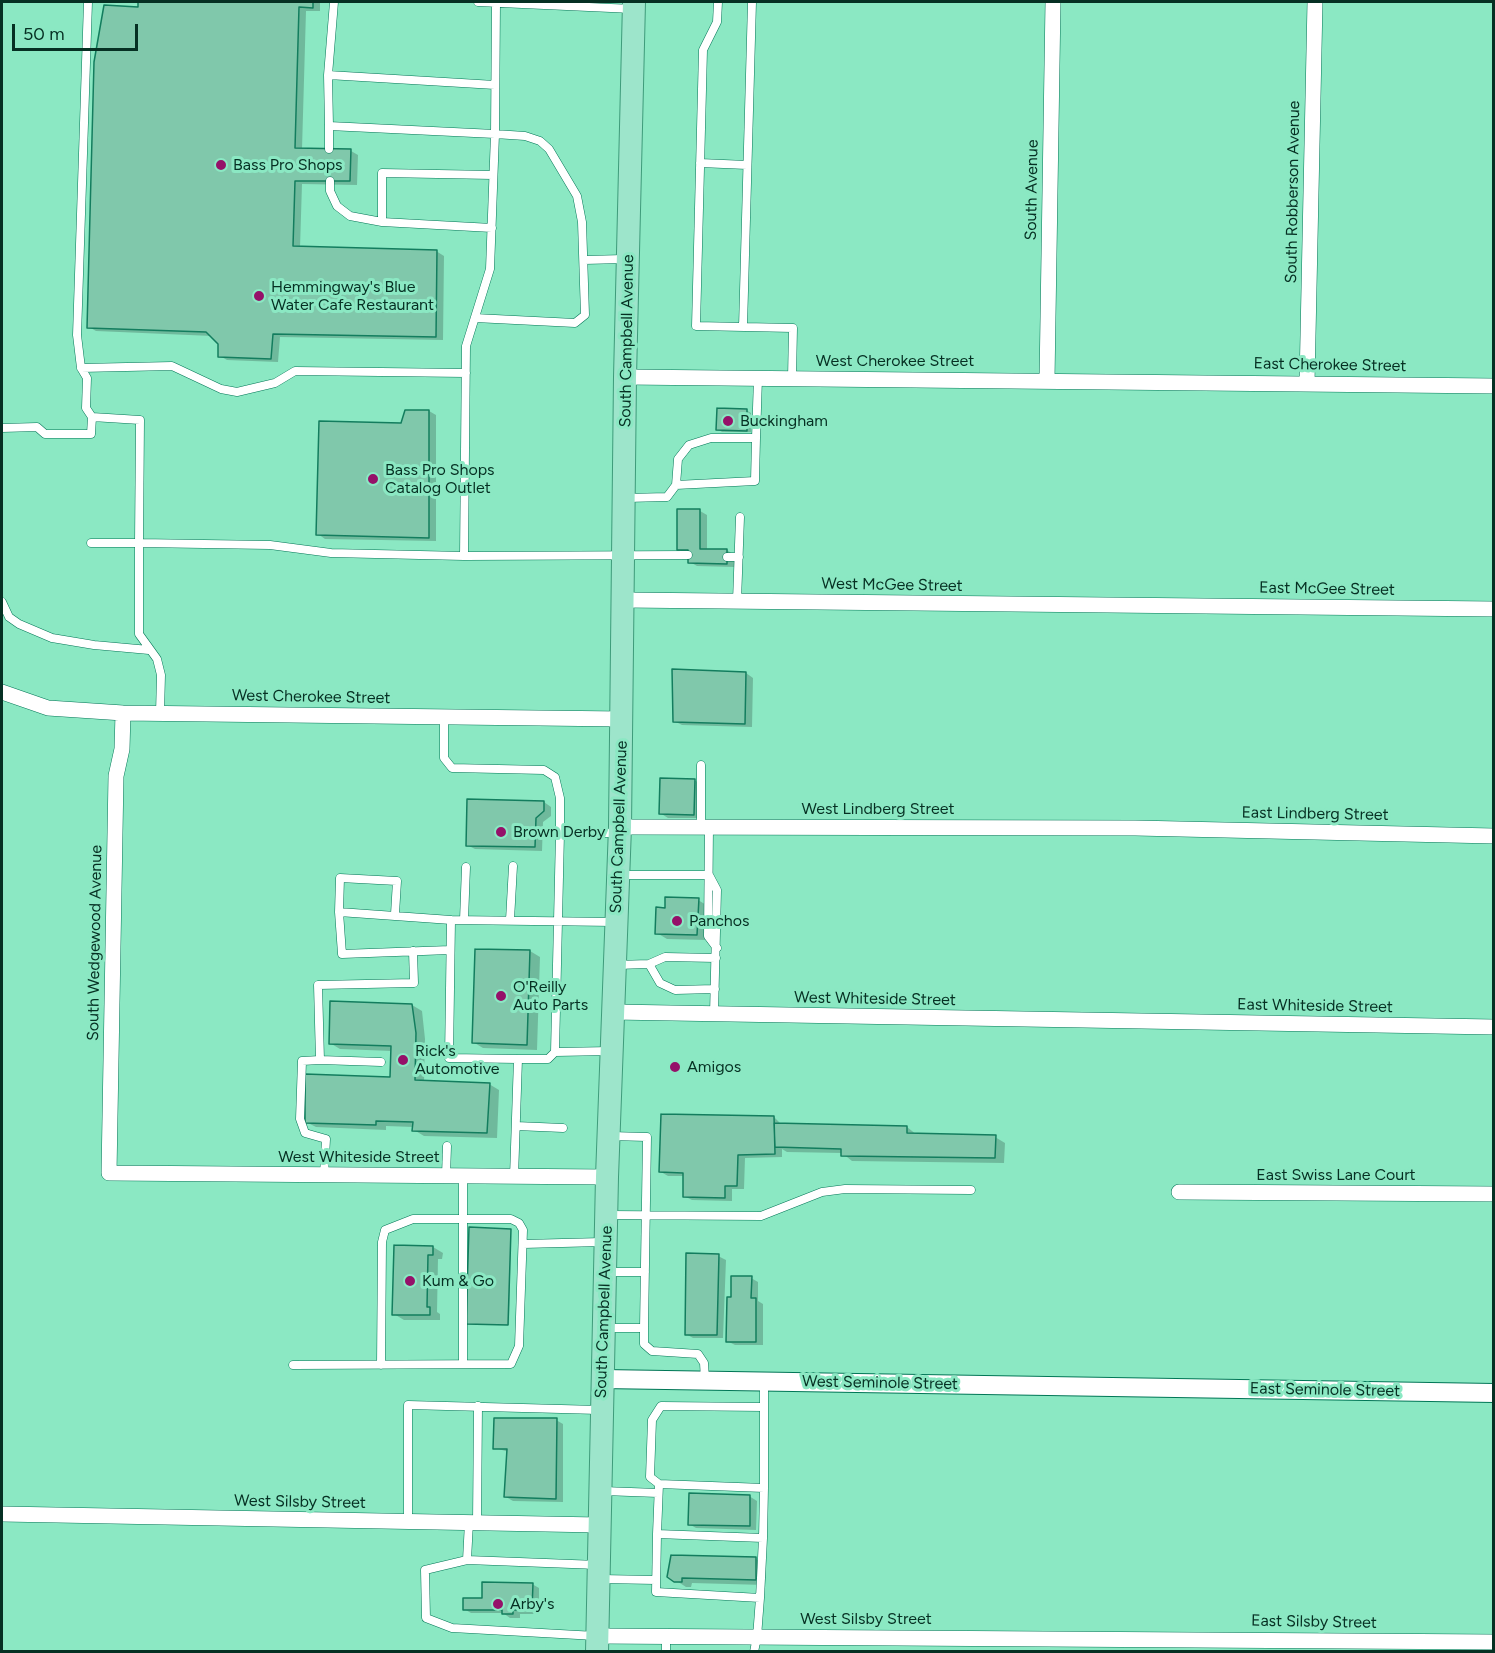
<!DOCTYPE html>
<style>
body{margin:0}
#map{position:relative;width:1495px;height:1653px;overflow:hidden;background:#8be8c3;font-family:Figtree,sans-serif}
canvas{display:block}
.frame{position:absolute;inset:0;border:3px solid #063023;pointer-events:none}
.scale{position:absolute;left:12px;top:24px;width:126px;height:27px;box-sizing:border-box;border:3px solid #063023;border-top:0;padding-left:8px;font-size:18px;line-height:21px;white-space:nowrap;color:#063023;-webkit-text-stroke:4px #8be8c3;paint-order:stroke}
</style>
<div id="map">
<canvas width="1495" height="1653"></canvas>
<div class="frame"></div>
<div class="scale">50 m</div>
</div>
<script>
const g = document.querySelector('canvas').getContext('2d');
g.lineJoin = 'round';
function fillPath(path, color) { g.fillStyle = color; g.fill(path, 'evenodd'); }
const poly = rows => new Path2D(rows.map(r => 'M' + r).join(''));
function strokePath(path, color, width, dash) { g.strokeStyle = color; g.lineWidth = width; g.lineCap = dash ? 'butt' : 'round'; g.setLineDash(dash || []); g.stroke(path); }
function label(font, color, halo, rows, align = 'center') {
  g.font = font + ' Figtree,sans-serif'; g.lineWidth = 6; g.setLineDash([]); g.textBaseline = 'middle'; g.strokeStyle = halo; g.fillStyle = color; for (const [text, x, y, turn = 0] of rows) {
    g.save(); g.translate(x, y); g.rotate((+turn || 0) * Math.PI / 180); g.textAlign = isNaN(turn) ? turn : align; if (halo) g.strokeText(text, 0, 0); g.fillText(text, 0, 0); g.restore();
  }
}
const shadow = poly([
 [139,2,320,2,320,11,306,11,302,149,351,151,358,155,357,185,302,184,300,248,436,251,444,256,443,340,280,337,278,362,227,360,220,356,220,344,212,336,96,331,89,327],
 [746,410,751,413,751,432,722,432,718,429],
 [429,411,436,415,436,541,325,539,318,534,402,424],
 [678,510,700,511,707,515,707,550,727,550,734,555,734,567,697,566,690,562,685,553,678,549],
 [746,673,753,678,752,727,682,725,674,721],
 [694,780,701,784,701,818,668,818,660,813],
 [544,802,551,807,551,816,543,822,542,851,475,849,467,845],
 [698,900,708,906,707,940,667,939,657,933,666,909],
 [530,951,540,957,537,1050,483,1048,473,1042],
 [412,1005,422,1011,425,1039,424,1082,489,1084,499,1090,497,1138,424,1136,414,1130,414,1127,386,1126,386,1130,316,1127,306,1122,392,1078,392,1051,340,1049,330,1043],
 [774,1117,781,1124,907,1127,917,1135,995,1137,1005,1143,1004,1163,852,1161,842,1153,787,1152,782,1149,782,1157,745,1158,744,1189,732,1189,732,1201,692,1200,684,1196,685,1176,668,1176,661,1172],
 [511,1230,509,1325,470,1324],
 [433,1247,443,1253,442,1259,438,1259,437,1312,440,1314,440,1320,404,1320,394,1314],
 [718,1256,726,1260,723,1338,693,1338,686,1334],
 [751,1278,758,1282,758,1301,763,1304,763,1345,735,1345,727,1341,732,1299],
 [556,1420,563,1424,563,1502,513,1501,506,1497,509,1452,495,1448],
 [749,1496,757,1501,756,1530,696,1528,689,1524],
 [756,1559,766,1564,765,1585,692,1583,691,1587,686,1587,669,1576],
 [532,1584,539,1588,539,1614,520,1614,520,1618,510,1618,503,1613,471,1613,464,1609,483,1599]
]);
const building = poly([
 [138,2,313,2,313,8,299,7,295,148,351,149,350,181,295,181,293,246,437,250,436,337,273,334,271,359,218,357,218,344,206,332,87,328,94,62,104,5,138,7,138,2],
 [717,408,747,409,747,431,716,430,717,408],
 [405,410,429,410,429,538,316,535,319,421,401,423,405,410],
 [677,509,700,509,700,549,727,549,727,564,688,563,688,550,677,550,677,509],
 [672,669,746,672,745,724,673,722,672,669],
 [660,778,695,779,694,815,659,814,660,778],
 [467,799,544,801,544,811,536,818,535,847,466,846,467,799],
 [665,897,699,898,697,935,655,934,656,907,665,908,665,897],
 [475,949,530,950,527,1045,472,1043,475,949],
 [330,1001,412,1004,416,1033,415,1080,490,1083,487,1133,412,1131,413,1122,376,1121,376,1125,305,1123,305,1074,390,1077,391,1046,329,1044,330,1001],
 [661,1114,774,1116,775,1154,738,1155,737,1186,725,1186,725,1198,683,1197,683,1173,659,1172,661,1114],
 [774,1123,907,1126,907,1133,996,1135,995,1158,841,1156,841,1149,775,1147,774,1123],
 [469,1227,511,1229,508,1325,466,1324,469,1227],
 [394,1245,433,1246,433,1255,428,1255,427,1307,430,1307,430,1315,392,1315,394,1245],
 [686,1253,719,1254,717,1335,685,1335,686,1253],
 [731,1276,752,1276,751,1298,756,1298,756,1342,726,1342,727,1297,731,1297,731,1276],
 [494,1418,557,1418,556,1499,504,1497,507,1449,493,1449,494,1418],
 [689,1493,750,1495,750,1526,688,1525,689,1493],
 [671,1555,756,1557,756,1580,682,1578,682,1582,674,1582,667,1577,671,1555],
 [482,1582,533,1583,532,1610,513,1610,513,1614,502,1614,502,1610,463,1610,463,1598,482,1598,482,1582]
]);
const service = poly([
 [334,2,328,75,329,126,495,134,490,269,466,346,464,556,688,555],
 [478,2,633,9],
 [718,2,717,22,703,50,696,326,793,328,792,378],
 [328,75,495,85],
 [329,126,329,149],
 [700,163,747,165],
 [330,181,330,191,337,206,350,216,382,222],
 [492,228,382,222,382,173,493,175],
 [584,260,624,259],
 [475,318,575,323,585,315,582,222,577,196,549,149,540,141,525,136,495,134,496,2],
 [743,327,752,2],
 [81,368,77,335,88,2],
 [2,428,37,427,45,434,91,434,92,417,86,408,87,378,81,368,172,366,221,389,237,392,275,383,295,371,466,373],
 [676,485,755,481,756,438],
 [626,498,667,497,676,485,678,459,689,445,711,438,756,438,758,378],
 [91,543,139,543,140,420,92,417],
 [727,557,739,557],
 [737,601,740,517],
 [2,602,9,617,19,624,52,638,94,645,149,650],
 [160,713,161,675,157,659,139,634,139,543,270,545,331,553,464,556],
 [444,717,444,758,452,768,544,770,555,777,560,798,560,833],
 [701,827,701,765],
 [709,827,708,936,717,948],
 [620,875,709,875,717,890,714,1014],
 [339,912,342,954,450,950],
 [395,914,397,881,340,878,339,912,451,920],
 [464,920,466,867],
 [510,920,513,866],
 [649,964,660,983,675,990,715,989],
 [616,965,649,964,665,957,716,958],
 [555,1052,611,1051],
 [518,1059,449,1058,451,920,615,922],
 [320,1060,381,1062],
 [516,1126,563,1128],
 [324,1175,326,1139,305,1133,300,1119,302,1061,320,1060,318,985,414,983,413,951],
 [446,1176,447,1146],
 [514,1177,518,1059,548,1059,555,1052,560,833,619,833],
 [608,1215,761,1216,822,1192,845,1189,971,1190],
 [523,1244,602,1242],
 [607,1272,645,1272],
 [605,1328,644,1328,647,1137,610,1136],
 [644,1328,644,1344,652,1351,698,1354,704,1363,705,1380],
 [463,1364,463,1176],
 [293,1365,511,1364,519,1346,523,1230,519,1223,511,1219,413,1219,385,1230,382,1242,381,1365],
 [764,1407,764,1382],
 [659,1484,650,1477,652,1420,661,1406,764,1407,764,1488],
 [603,1491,658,1493],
 [408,1521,408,1405,599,1410],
 [469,1522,467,1560,425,1570,426,1618,452,1628,596,1636],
 [477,1523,478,1406],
 [657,1534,659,1484,764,1488,763,1538],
 [467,1560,598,1565],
 [600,1579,656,1580],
 [666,1652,666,1636],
 [754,1652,757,1637,760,1598,763,1538,657,1534,656,1592,760,1598]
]);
const minor = poly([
 [625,377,1494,386],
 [1047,380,1053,2],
 [1307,383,1315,2],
 [624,600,1494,609],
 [2,692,48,708,123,713,622,719],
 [123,713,122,749,116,776,109,1173,607,1177],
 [620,827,1135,828,1494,836],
 [613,1012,1494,1027],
 [1179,1192,1494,1194],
 [2,1514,599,1525],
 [597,1636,1494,1642]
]);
const tertiary = poly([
 [602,1379,1494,1393]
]);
const primary = poly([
 [597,1652,607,1177,620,827,625,377,634,2]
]);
const markers = [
 [221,165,6,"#951169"],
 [259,296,6,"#951169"],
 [728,421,6,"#951169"],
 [373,479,6,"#951169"],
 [501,832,6,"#951169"],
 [677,921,6,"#951169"],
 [501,996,6,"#951169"],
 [403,1060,6,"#951169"],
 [675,1067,6,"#951169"],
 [410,1281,6,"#951169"],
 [498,1604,6,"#951169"]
];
const poiNames = [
 ["Bass Pro Shops",233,165],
 ["Hemmingway's Blue",271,287],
 ["Water Cafe Restaurant",271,305],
 ["Buckingham",740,421],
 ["Bass Pro Shops",385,470],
 ["Catalog Outlet",385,488],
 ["Brown Derby",513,832],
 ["Panchos",689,921],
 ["O'Reilly",513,987],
 ["Auto Parts",513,1005],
 ["Rick's",415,1051],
 ["Automotive",415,1069],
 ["Amigos",687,1067],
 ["Kum & Go",422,1281],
 ["Arby's",510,1604]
];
const streetNames = [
 ["South Avenue",1032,190,-89],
 ["South Robberson Avenue",1293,192,-89],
 ["South Campbell Avenue",627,341,-89],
 ["West Cherokee Street",895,361],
 ["East Cherokee Street",1330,365,1],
 ["West McGee Street",892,585,1],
 ["East McGee Street",1327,589,1],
 ["West Cherokee Street",311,697,1],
 ["West Lindberg Street",878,809],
 ["East Lindberg Street",1315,814,1],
 ["South Campbell Avenue",619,827,-88],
 ["South Wedgewood Avenue",95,943,-89],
 ["West Whiteside Street",875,999,1],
 ["East Whiteside Street",1315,1006,1],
 ["West Whiteside Street",359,1157],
 ["East Swiss Lane Court",1336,1175],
 ["South Campbell Avenue",604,1312,-88],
 ["West Seminole Street",880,1383,1],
 ["East Seminole Street",1325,1390,1],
 ["West Silsby Street",300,1502,1],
 ["West Silsby Street",866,1619],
 ["East Silsby Street",1314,1622,1]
];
fillPath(shadow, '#0003');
fillPath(building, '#80c8ab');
strokePath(building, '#137d5e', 1.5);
strokePath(service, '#007656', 9);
strokePath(minor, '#007656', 16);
strokePath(tertiary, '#007656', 20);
strokePath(primary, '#3e9b7a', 24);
strokePath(service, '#fff', 8);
strokePath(minor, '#fff', 15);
strokePath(tertiary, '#fff', 18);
strokePath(primary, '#9de5cb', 22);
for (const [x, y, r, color] of markers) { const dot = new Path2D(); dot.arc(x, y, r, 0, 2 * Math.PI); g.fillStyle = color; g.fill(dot); strokePath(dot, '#8be8c3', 2); }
label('16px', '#063023', '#8be8c3', poiNames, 'left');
label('16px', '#063023', '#8be8c3', streetNames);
</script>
